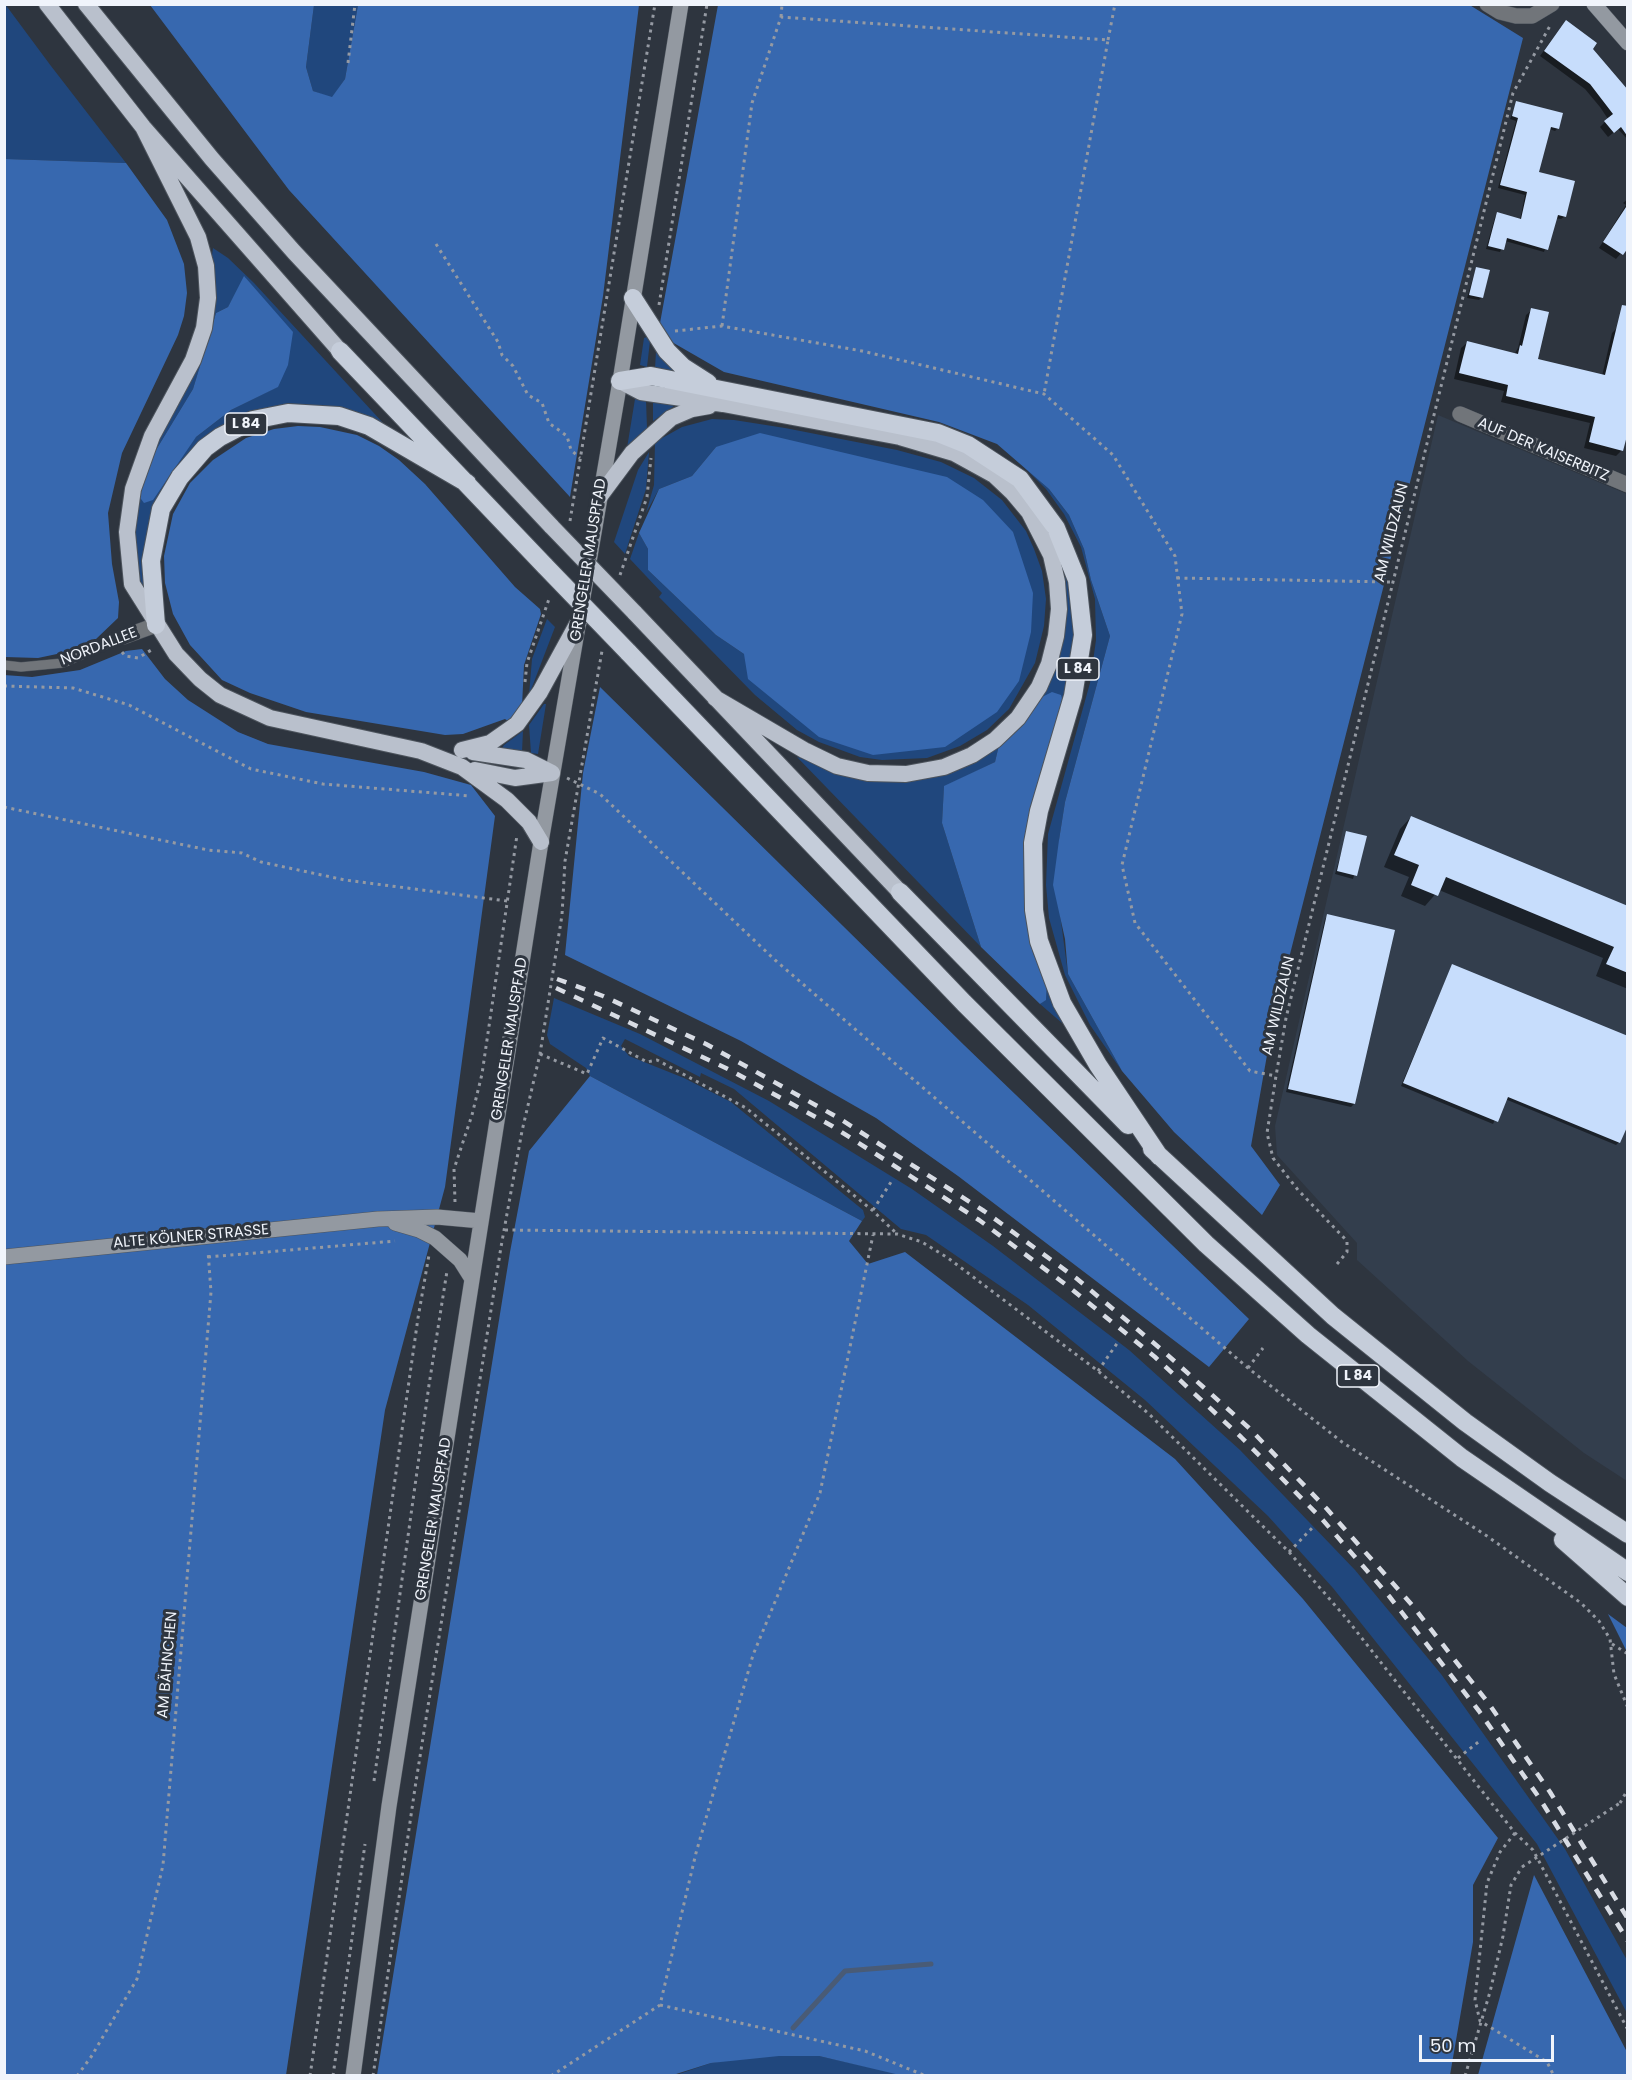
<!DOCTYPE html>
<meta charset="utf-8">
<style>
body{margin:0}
#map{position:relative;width:1632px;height:2080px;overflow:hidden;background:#2e353f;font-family:Poppins,sans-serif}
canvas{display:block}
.frame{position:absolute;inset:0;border:6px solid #f0f4fb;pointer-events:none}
.scale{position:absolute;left:1419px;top:2035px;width:135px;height:27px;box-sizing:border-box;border:3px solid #f0f4fb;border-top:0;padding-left:8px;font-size:18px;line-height:21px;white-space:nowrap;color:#f0f4fb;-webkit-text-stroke:4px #2e353f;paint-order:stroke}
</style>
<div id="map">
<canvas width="1632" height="2080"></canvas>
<div class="frame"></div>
<div class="scale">50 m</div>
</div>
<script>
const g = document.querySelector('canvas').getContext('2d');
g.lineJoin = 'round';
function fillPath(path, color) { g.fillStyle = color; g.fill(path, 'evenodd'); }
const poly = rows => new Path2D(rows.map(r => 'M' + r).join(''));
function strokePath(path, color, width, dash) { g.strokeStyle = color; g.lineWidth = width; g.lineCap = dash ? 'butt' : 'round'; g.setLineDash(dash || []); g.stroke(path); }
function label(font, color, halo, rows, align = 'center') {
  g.font = font + ' Poppins,sans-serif'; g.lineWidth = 6; g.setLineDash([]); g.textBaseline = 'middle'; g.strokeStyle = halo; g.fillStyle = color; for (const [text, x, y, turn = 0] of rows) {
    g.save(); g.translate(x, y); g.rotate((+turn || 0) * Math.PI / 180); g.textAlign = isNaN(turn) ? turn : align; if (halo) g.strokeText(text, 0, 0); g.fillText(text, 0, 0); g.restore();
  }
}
const built = poly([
 [1438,415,1627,494,1627,1481,1584,1453,1468,1361,1357,1260,1357,1243,1277,1155,1275,1126]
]);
const green = poly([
 [5,4,51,66,126,163,5,159],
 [314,5,358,5,345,79,332,98,313,91,306,67],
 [213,248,228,258,254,283,384,424,384,427,341,410,319,406,292,406,173,473,147,591,142,595,133,522,148,461,195,372],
 [245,277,277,387,231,410,196,437,156,450,193,389,216,313,228,307],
 [647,337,650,341,647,367,640,365,644,338],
 [656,351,673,369,672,373,655,369],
 [635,399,646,400,647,428,627,448],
 [653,401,674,404,674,406,653,421],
 [712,419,734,420,785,428,897,450,941,462,974,478,1002,500,1026,531,1034,549,1042,571,1046,599,1044,626,1035,663,1009,709,987,730,960,746,927,758,882,760,860,757,819,742,797,730,755,695,659,597,662,593,630,559,639,533,648,549,648,570,716,635,744,654,716,447,692,476,659,489,646,513,654,485,655,442,682,427],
 [649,452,646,489,625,554,614,542,638,470],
 [1022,465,1049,489,1069,515,1084,549,1091,580,1110,636,1065,802,1059,840,1060,914,1068,974,1122,1071,1090,1025,1065,975,1049,918,1046,885,1048,834,1090,683,1096,640,1095,599,1081,547,1064,514,1046,489],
 [1060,548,1077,617,1064,705,1040,698,1065,624],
 [547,619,555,627,529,695,532,659],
 [544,704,546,704,538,754,531,753,529,725],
 [523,731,522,752,502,748,504,745],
 [999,745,995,762,944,787,942,823,981,947,797,757,869,780],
 [1047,985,1064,1022,1062,1023,1040,1004,1046,999],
 [554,998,640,1034,769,1101,912,1189,993,1246,1129,1350,1240,1450,1355,1570,1441,1674,1565,1849,1628,1962,1627,2013,1537,1844,1333,1588,1268,1516,1145,1400,1028,1305,926,1235,901,1229,734,1089,701,1073,700,1077,625,1039,621,1046,629,1056,684,1078,731,1102,863,1210,865,1217,862,1221,590,1076,586,1068,550,1044,547,1035],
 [753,2056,819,2056,904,2075,673,2076,711,2063]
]);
const forest = poly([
 [1468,4,1523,38,1273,1021,1251,1146,1280,1185,1262,1215,1174,1132,1122,1071,1068,974,1065,939,1053,885,1059,840,1065,802,1110,636,1091,580,1084,549,1069,515,1049,489,997,444,939,422,724,372,658,334,718,5],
 [150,5,314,5,306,67,313,91,332,97,345,79,358,5,639,5,603,296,570,497,289,190],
 [5,159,126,163,167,220,184,264,187,293,184,316,178,335,122,453,108,513,112,564,119,602,118,618,96,639,71,651,38,658,5,657],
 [244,276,293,332,288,365,278,387,231,410,196,437,153,500,144,503,138,495,156,450,193,389,216,313,228,307],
 [298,426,320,427,357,435,379,446,399,460,425,484,515,587,540,609,541,614,524,665,522,706,508,721,505,719,463,734,445,735,306,712,250,693,222,680,190,645,173,614,165,583,164,556,173,514,190,483,213,460,246,438,274,429],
 [760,433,947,477,983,500,1013,532,1033,593,1031,632,1019,681,997,712,945,747,873,755,819,737,748,679,744,654,716,635,648,570,648,549,639,533,659,489,692,476,716,447],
 [142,649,165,679,188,700,238,732,268,744,424,772,471,785,495,816,445,1187,385,1410,286,2075,5,2075,4,675,32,677,80,670,126,651],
 [600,687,964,1045,1249,1319,1209,1367,958,1176,876,1118,741,1041,565,955,583,773],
 [1052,692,1061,695,1064,705,1036,788,1026,840,1025,898,1033,953,1047,985,1046,1000,1040,1004,981,947,942,823,944,786,995,762,999,745,1040,698],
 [590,1076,862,1221,849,1241,868,1264,905,1252,1175,1459,1303,1599,1498,1838,1473,1885,1473,1942,1450,2075,904,2076,819,2056,779,2056,711,2063,673,2075,377,2075,510,1252,529,1151],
 [1608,1614,1627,1628,1627,1652],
 [1534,1875,1627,2052,1627,2075,1478,2075]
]);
const shadow = poly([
 [1561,27,1591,49,1628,93,1628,140,1618,129,1608,137,1600,127,1608,119,1600,107,1585,89,1540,56],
 [1517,103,1558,128,1555,131,1549,129,1537,173,1564,217,1561,219,1555,218,1544,252,1505,241,1500,252,1486,249,1495,217,1498,214,1520,220,1525,195,1498,188,1516,121,1510,119],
 [1628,199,1628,245,1616,259,1599,248,1626,205,1623,203],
 [1476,268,1482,297,1479,300,1467,298],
 [1532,310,1536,360,1602,376,1612,333,1618,327,1622,450,1616,456,1584,448,1590,423,1501,402,1504,391,1454,379,1461,348,1467,343,1514,355,1518,348,1526,315],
 [1411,817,1628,907,1628,989,1596,976,1603,958,1439,890,1425,906,1401,896,1409,877,1384,867,1400,829],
 [1347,833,1365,838,1353,879,1335,874],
 [1328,916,1393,931,1354,1104,1351,1107,1286,1092,1325,919],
 [1452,965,1619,1142,1616,1145,1505,1099,1493,1124,1401,1086]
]);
const stream = poly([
 [793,2028,845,1971,931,1964]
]);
const building = poly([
 [1566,20,1597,43,1593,49,1628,90,1628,137,1621,127,1614,133,1604,121,1613,114,1590,84,1544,51],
 [1516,101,1563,113,1559,129,1551,127,1539,172,1575,181,1566,217,1558,215,1548,250,1507,238,1504,250,1488,246,1497,212,1521,219,1527,192,1500,185,1518,118,1512,116],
 [1628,204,1628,248,1623,255,1603,242],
 [1476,267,1490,270,1483,298,1469,295],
 [1622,305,1628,306,1628,432,1623,451,1589,442,1595,417,1506,396,1508,385,1459,373,1467,341,1518,354,1520,345,1522,346,1531,308,1549,312,1538,359,1605,375],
 [1411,816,1628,906,1628,973,1606,964,1614,947,1446,877,1438,896,1411,885,1419,865,1394,855],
 [1346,831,1367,836,1357,876,1337,871],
 [1327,914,1395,930,1355,1104,1288,1089],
 [1452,964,1628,1036,1628,1125,1620,1143,1508,1097,1498,1122,1403,1083]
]);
const path = poly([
 [781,17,782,4],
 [1108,40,1115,4],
 [348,63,355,4],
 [436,244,498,342,502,355,513,366,528,395,542,403,549,423,567,436,571,450,580,458],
 [659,305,707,4],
 [722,326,752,103,781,17,1108,40,1044,394],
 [675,331,722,326,862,351,1044,394,1113,455,1175,556,1182,614,1122,865,1135,923,1250,1071,1276,1076],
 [570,521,655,4],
 [620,575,647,497,651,458],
 [1177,578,1391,582],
 [122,652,125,656,138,658,153,649],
 [525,682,527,663,550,596],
 [4,686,73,688,129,705,251,769,323,784,471,796],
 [567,778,600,794,775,960,1248,1368,1342,1442,1487,1536,1581,1603,1599,1621,1610,1639,1614,1674,1628,1708],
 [4,807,208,850,242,853,261,862,345,880,507,901],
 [540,1054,587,1074,603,1038,647,1062,657,1060,746,1108,872,1210,896,1233],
 [455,1202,454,1169,472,1115,482,1074,517,835],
 [873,1210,893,1179],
 [505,1230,897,1234,922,1242,948,1258,1098,1371,1149,1414,1289,1552,1346,1618,1515,1833,1533,1850,1628,2030],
 [208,1257,395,1241],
 [1337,1264,1347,1252,1347,1241,1298,1190,1273,1158,1267,1133,1276,1076,1286,1018,1513,93,1551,24],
 [1248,1368,1263,1348],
 [1098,1371,1118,1342],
 [1289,1552,1314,1526],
 [1612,1644,1628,1654],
 [1458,1758,1481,1740],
 [374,1781,429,1385,447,1271],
 [1620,1803,1628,1789],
 [1515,1833,1500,1852,1487,1883,1475,2000,1480,2021,1547,2062,1554,2076],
 [660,2005,865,2051,926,2076],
 [77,2076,91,2057,137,1979,163,1865,211,1292,208,1251],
 [310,2076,418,1318,429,1255],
 [333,2076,365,1844],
 [373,2076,415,1788,501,1247,522,1131,540,1054,562,915,565,861,602,651],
 [551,2076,660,2005,696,1853,753,1655,820,1493,873,1235],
 [1465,2076,1490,1992,1503,1936,1511,1885,1522,1867]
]);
const service = poly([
 [4,665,21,667,63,663,123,637]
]);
const minor = poly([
 [1487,4,1500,12,1516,16,1532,16,1552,4],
 [1460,414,1628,485],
 [123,637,156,625]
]);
const secondary = poly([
 [1594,4,1628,43],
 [395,1223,419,1230,435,1238,460,1260,472,1279],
 [4,1257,378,1219,437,1217,481,1221],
 [353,2076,389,1806,541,842,620,381,681,4]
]);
const trunk = poly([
 [47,4,143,127,340,351],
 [86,4,212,159,294,252,552,527],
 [143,127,198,237,206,266,208,298,204,328,193,360,152,436,133,489,127,532,132,584,176,654,200,679,220,695,270,718,421,751,462,767,507,800,529,822,541,842],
 [620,381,641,392,723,404,900,437,954,453,994,475,1013,493,1029,512,1051,555,1057,582,1059,609,1056,636,1049,664,1039,687,1018,718,995,740,972,755,944,767,906,774,868,773,837,766,804,750,715,698],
 [600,496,632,453,671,418,692,409,709,406],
 [634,612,900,892],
 [462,750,490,743,517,724,540,692,581,617],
 [473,752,526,760,552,773],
 [475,770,515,778,552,773]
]);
const motorway = poly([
 [633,298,667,351,683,367,708,383],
 [340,351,545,566],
 [620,381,651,376,938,433,968,445,1020,479,1056,528,1077,580,1083,635,1073,696,1039,811,1033,843,1034,910,1039,941,1062,1003,1098,1065,1159,1156],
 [156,625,151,561,161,509,180,477,205,448,220,437,253,420,288,413,339,416,369,426,467,483],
 [628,652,964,1003,1206,1244,1308,1335,1462,1458,1628,1572],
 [900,892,1128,1125],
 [1152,1149,1333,1316,1465,1422,1550,1483,1628,1534],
 [1563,1540,1628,1597]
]);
const rail = poly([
 [557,979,603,996,706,1044,837,1117,984,1211,1076,1278,1162,1350,1249,1428,1327,1509,1412,1605,1489,1704,1550,1792,1628,1919],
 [556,988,728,1069,832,1126,979,1220,1069,1287,1155,1357,1241,1437,1321,1518,1389,1596,1479,1711,1540,1799,1628,1941]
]);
const pathBridge = poly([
 [1522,1867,1620,1803]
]);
const trunkBridge = poly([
 [552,527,634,612]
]);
const motorwayBridge = poly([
 [545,566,628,652]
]);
const shields = [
 [246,424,42],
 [1078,669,42],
 [1358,1376,42]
];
const shieldNames = [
 ["L 84",246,424],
 ["L 84",1078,669],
 ["L 84",1358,1376]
];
const streetNames = [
 ["AUF DER KAISERBITZ",1543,450,23],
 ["AM WILDZAUN",1392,533,-76],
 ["GRENGELER MAUSPFAD",589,560,-81],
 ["NORDALLEE",99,647,-21],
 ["AM WILDZAUN",1279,1006,-77],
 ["GRENGELER MAUSPFAD",510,1039,-81],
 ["ALTE KÖLNER STRASSE",191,1237,-5],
 ["GRENGELER MAUSPFAD",434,1519,-81],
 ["AM BÄHNCHEN",168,1665,-85]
];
fillPath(built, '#333e4d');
fillPath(green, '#20477d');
fillPath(forest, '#3768af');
fillPath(shadow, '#0007');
strokePath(stream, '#495b76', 5);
fillPath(building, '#c7ddfc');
strokePath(service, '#4d545d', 10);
strokePath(minor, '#4d545d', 16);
strokePath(secondary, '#4d545d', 16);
strokePath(trunk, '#4d545d', 18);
strokePath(motorway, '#4d545d', 20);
strokePath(path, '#959aa3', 3, [3, 4.5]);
strokePath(service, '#71757a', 9);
strokePath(minor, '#71757a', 15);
strokePath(secondary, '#9399a1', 15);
strokePath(trunk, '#b9c0cc', 16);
strokePath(motorway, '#c5cdda', 18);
strokePath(rail, '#d8dce4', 4.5, [10, 10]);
strokePath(trunkBridge, '#4d545d', 18, []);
strokePath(motorwayBridge, '#4d545d', 20, []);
strokePath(pathBridge, '#959aa3', 3, [3, 4.5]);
strokePath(trunkBridge, '#b9c0cc', 16);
strokePath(motorwayBridge, '#c5cdda', 18);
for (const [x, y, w] of shields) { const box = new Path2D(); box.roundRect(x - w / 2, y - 11, w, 22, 4.5); g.fillStyle = '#2e353f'; g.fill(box); strokePath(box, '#f0f4fb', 1.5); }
label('bold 14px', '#f0f4fb', null, shieldNames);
label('15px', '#f0f4fb', '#2e353f', streetNames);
</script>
